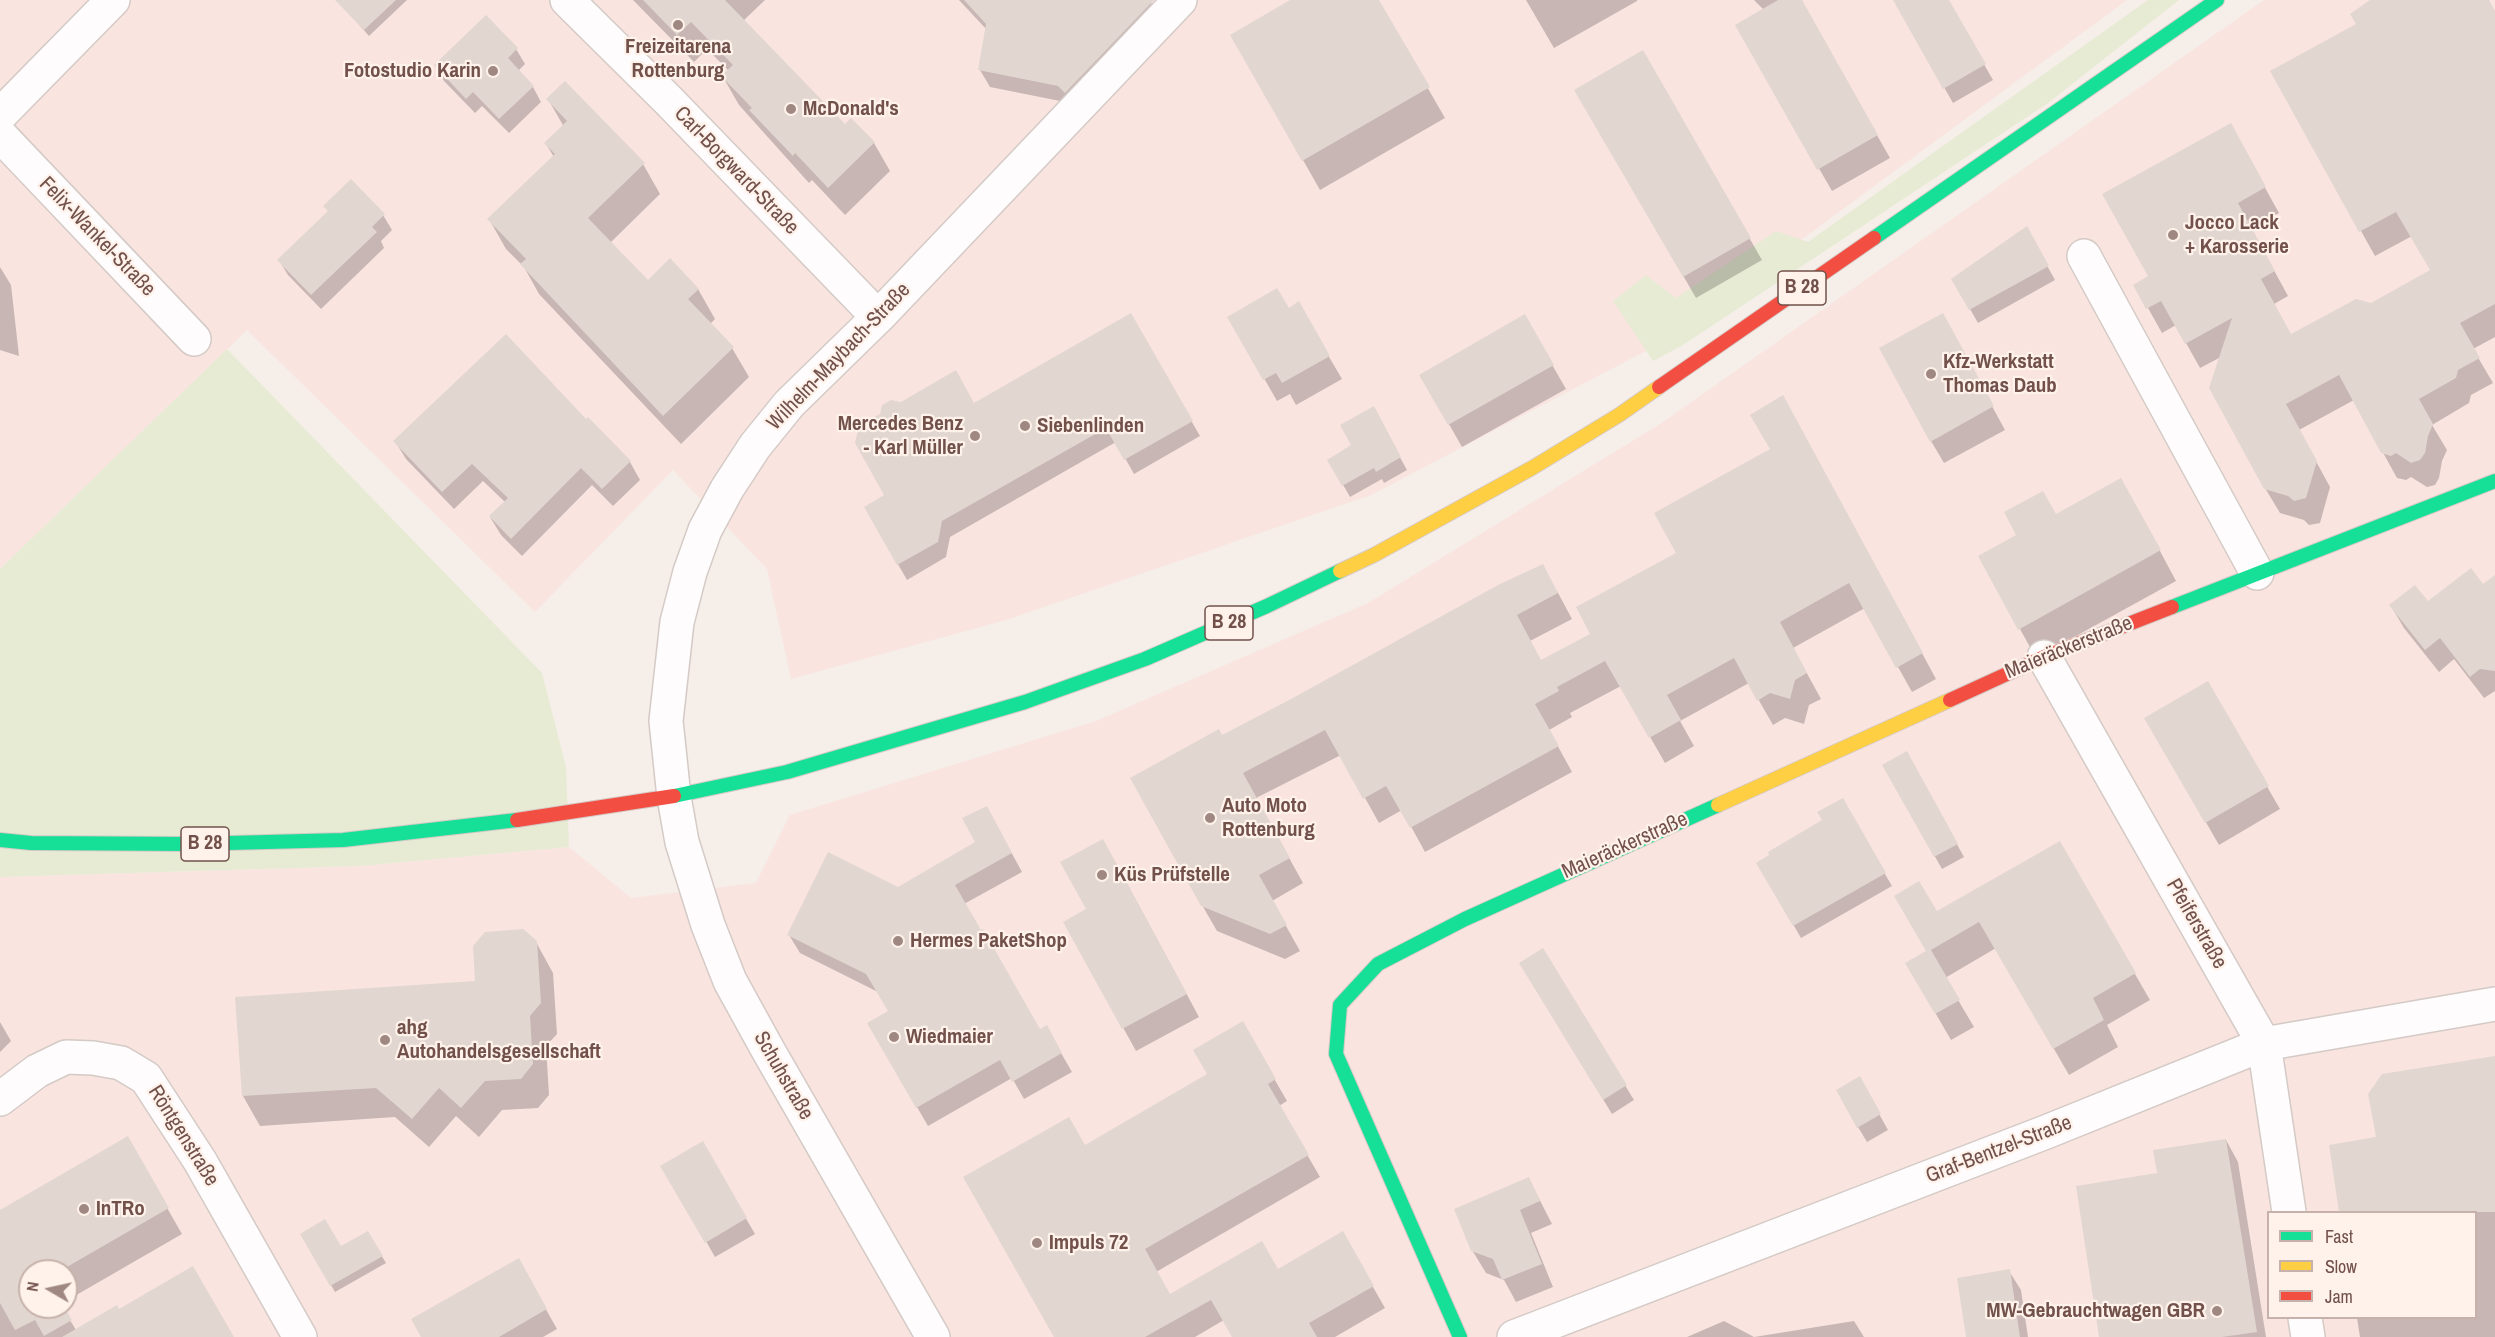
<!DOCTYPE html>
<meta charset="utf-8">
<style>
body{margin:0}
#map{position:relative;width:2495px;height:1337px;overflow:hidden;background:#f6eee9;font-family:"Archivo Narrow",sans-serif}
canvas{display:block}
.legend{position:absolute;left:2267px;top:1211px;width:210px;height:108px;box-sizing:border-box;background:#fef2ea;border:2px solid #c6b2aa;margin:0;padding:8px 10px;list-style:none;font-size:18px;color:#72514b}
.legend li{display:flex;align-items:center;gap:12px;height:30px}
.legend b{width:30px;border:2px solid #c6b2aa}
.north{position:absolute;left:18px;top:1259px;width:60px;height:60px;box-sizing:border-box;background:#fef2ea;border:2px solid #c6b2aa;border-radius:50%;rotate:279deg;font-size:16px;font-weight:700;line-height:24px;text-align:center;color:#72514b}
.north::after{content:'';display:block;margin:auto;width:21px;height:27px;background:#a08882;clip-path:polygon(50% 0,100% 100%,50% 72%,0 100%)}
</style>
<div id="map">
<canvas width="2495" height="1337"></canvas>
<ul class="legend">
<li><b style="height:8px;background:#16e098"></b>Fast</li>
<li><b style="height:8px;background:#ffcf43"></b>Slow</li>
<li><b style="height:8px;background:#f24e42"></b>Jam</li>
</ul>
<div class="north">N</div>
</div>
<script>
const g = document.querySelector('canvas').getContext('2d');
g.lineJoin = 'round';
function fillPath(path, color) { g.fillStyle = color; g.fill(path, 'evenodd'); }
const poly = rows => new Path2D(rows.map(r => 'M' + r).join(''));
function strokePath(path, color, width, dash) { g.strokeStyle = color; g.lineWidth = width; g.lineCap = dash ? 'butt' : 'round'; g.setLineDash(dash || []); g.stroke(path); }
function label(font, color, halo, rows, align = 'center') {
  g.font = font + ' "Archivo Narrow",sans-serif'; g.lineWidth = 4.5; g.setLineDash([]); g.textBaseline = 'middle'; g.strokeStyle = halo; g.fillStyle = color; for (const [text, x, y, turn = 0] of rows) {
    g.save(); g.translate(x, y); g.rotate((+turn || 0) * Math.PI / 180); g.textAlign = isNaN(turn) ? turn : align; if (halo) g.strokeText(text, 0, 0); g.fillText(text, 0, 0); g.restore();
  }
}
const commercial = poly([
 [0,0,2127,0,1661,343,1371,495,1006,620,791,679,767,569,673,470,535,612,247,330,0,569],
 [2264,0,2495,0,2495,1337,0,1337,0,877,360,866,569,847,631,898,756,883,790,815,1096,721,1368,603,1660,424],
 [2268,1212,2476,1212,2476,1318,2268,1318],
 [30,1271,66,1271,66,1307,30,1307]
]);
const green = poly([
 [2148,0,2179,0,2048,103,1683,345,1653,361,1613,301,1646,275,1676,298,1776,231,1808,242],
 [227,349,542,673,566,767,569,847,360,866,0,877,0,569]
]);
const shadow = poly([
 [358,0,407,0,369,36,347,11],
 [633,0,765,0,743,21,845,126,851,120,874,143,890,171,845,215,812,180,809,183,739,105,723,77,729,71,707,49,694,62],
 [959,0,1149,0,1162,19,1070,103,990,87,980,70,987,30],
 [1293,0,1377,0,1445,118,1320,190,1232,35],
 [1526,0,1637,0,1637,1,1554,48],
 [1754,0,1800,0,1890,158,1832,191,1737,26,1764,10],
 [1913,0,1947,0,1993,80,1953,103,1899,8],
 [2373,0,2488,0,2495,13,2495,337,2473,349,2493,383,2471,395,2469,403,2432,425,2447,450,2442,461,2439,478,2435,485,2427,487,2411,477,2406,480,2397,478,2354,400,2299,430,2330,487,2320,523,2309,525,2304,520,2280,513,2265,488,2221,357,2200,368,2176,325,2162,333,2148,308,2150,277,2244,150,2279,213,2251,228,2288,296,2274,304,2291,336,2371,304,2432,271,2412,236,2375,256,2272,72,2358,25],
 [516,49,525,64,518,71,533,87,541,102,509,133,482,106,475,113,444,81,436,66],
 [1642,52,1762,260,1696,298,1576,90],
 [548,99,643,164,660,194,610,243,648,282,698,289,715,319,710,324,732,348,749,377,681,444,539,294,524,267,506,249,489,219,554,157,546,144,564,127],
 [383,215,392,230,381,241,384,248,321,309,288,275,279,260],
 [2026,228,2055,280,1978,323,1953,279],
 [0,267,11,285,19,356,0,350],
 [1298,304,1342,379,1296,405,1290,394,1277,401,1229,317,1288,310],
 [1130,315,1200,436,1134,474,1116,442,950,537,946,557,907,580,866,508,886,496,901,404,974,405],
 [1524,316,1566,389,1462,447,1421,375],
 [1955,338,2005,430,1944,463,1931,441],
 [1373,408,1407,470,1384,483,1382,479,1350,497,1329,460,1353,446],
 [586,421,630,462,640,480,613,506,592,485,522,556,501,535,490,517,505,502,483,481,454,509,406,459,395,441],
 [1797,422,1936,679,1912,692,1865,608,1793,648,1821,699,1809,705,1804,724,1785,718,1773,725,1749,683,1680,721,1694,746,1665,763,1621,686,1570,713,1572,717,1549,730,1572,772,1425,852,1402,810,1379,823,1341,755,1256,798,1303,883,1272,901,1300,951,1285,959,1217,931,1202,905,1221,737,1557,591,1572,619,1530,641,1541,661,1592,634,1678,553],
 [2138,510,2176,581,2036,658,2020,629,2056,516],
 [2495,576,2495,691,2484,698,2454,659,2439,672,2404,628,2391,606,2428,603,2483,586],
 [2207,683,2280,809,2219,845,2146,718],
 [1906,753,1964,857,1942,869,1884,766],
 [1842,800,1892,886,1801,938,1758,863,1824,821],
 [997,826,1022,872,964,904,1039,1030,1046,1027,1072,1072,1024,1099,1012,1078,928,1126,869,1024,890,1012,878,992,800,953,789,935,898,889,977,843],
 [2059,843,2150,1000,2107,1025,2118,1047,2069,1075,1996,948,1945,978,1974,1027,1951,1040,1907,964,1928,952,1936,913],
 [1116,863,1199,1017,1136,1051,1065,922,1088,909],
 [536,942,553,973,557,1034,546,1046,549,1095,538,1108,502,1110,479,1137,456,1116,429,1147,395,1117,260,1126,243,1096,477,983],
 [1542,950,1634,1100,1612,1114,1529,978],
 [0,1022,11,1041,0,1052],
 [1242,1023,1287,1101,1279,1106,1320,1177,1156,1272,1170,1296,1277,1271,1342,1233,1385,1308,1335,1337,1234,1337,1224,1320,1195,1337,1056,1337,1084,1147,1209,1075],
 [2495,1059,2495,1337,2360,1337,2357,1318,2476,1318,2476,1212,2341,1212,2330,1146,2377,1139],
 [1859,1078,1888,1130,1867,1142,1858,1127],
 [127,1138,182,1234,66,1301,66,1271,30,1271,30,1307,62,1307,76,1330,118,1311,232,1337,0,1337,0,1212],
 [2226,1140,2238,1162,2266,1337,2100,1337,2159,1174],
 [702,1143,755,1234,715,1257,663,1166],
 [1529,1179,1552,1224,1531,1233,1553,1287,1516,1302,1504,1280,1486,1273,1472,1250],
 [368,1233,386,1263,335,1292,302,1234,340,1248],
 [518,1260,557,1329,543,1337,423,1337],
 [2009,1271,2021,1290,2028,1337,1968,1337],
 [1724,1321,1754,1337,1854,1321,1864,1337,1687,1337]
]);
const building = poly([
 [335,0,396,0,364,30],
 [643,0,725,0,845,124,851,118,875,142,828,188,795,153,793,156,749,110,752,108,721,76,733,65,691,22,677,35],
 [964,0,1154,0,1065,93,1058,86,978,70,986,24],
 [1290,0,1379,0,1430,87,1302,161,1230,35],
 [1778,0,1802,0,1878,135,1817,170,1735,25],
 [1893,0,1949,0,1986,64,1943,89],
 [2370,0,2489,0,2495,11,2495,304,2460,323,2480,358,2458,370,2456,378,2419,399,2433,424,2428,436,2425,453,2420,460,2411,463,2396,453,2391,456,2381,453,2339,375,2286,404,2317,461,2306,498,2294,501,2288,496,2264,489,2209,388,2232,318,2185,344,2161,301,2146,309,2133,285,2148,276,2102,194,2231,123,2266,187,2238,203,2275,271,2261,279,2291,334,2356,299,2371,303,2430,270,2396,212,2359,232,2270,71,2356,24,2350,14],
 [486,15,518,48,508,58,534,86,499,119,473,92,466,99,434,65],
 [1643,50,1751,238,1683,277,1574,90],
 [565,81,645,163,588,218,648,280,670,258,699,289,688,299,734,347,663,416,520,264,526,259,487,219,555,154,544,143,567,121,546,99],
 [351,179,385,214,372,227,377,232,311,295,277,260,328,211,323,206],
 [2027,226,2049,266,1969,310,1951,279],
 [1277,288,1289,308,1299,301,1330,356,1282,383,1276,373,1263,380,1227,317],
 [1131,313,1193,421,1124,460,1106,428,942,521,938,542,897,565,864,507,884,495,855,443,859,426,880,414,882,405,891,400,901,402,956,370,974,403],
 [1943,313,1994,406,1930,442,1879,348],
 [1525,314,1554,365,1448,425,1419,375],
 [506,334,586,419,588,417,631,461,602,489,581,468,511,539,489,516,508,498,472,464,442,492,393,441],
 [1783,395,1923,653,1896,668,1849,583,1780,622,1807,673,1795,680,1790,699,1770,693,1757,701,1734,658,1667,695,1681,720,1649,738,1605,661,1557,687,1559,691,1535,704,1559,746,1410,828,1386,786,1363,799,1325,730,1243,773,1290,858,1259,875,1287,925,1270,934,1201,906,1130,778,1219,729,1222,735,1291,699,1500,584,1543,564,1558,593,1517,615,1541,660,1590,634,1576,607,1676,553,1654,513,1770,449,1750,415],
 [1374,406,1401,457,1376,472,1374,468,1342,486,1327,460,1351,445,1340,425],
 [2121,478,2161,550,2018,630,1978,556,2016,535,2004,512,2043,491,2056,514],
 [2471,568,2483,584,2495,575,2495,671,2480,669,2470,677,2440,638,2425,650,2389,605,2415,585,2428,601],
 [2208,681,2269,786,2205,823,2144,718],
 [1907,751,1958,844,1934,857,1882,765],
 [1843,798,1886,873,1793,926,1756,863,1769,855,1768,852,1822,820,1817,812],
 [987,806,1012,853,955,885,981,930,983,929,1040,1029,1047,1025,1062,1053,1012,1082,1000,1060,916,1108,867,1023,888,1011,866,974,787,935,828,852,898,887,975,842,962,818],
 [1103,839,1187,994,1122,1029,1063,922,1086,909,1060,862],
 [2060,841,2136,973,2093,998,2104,1020,2053,1049,1979,922,1931,950,1960,1000,1935,1014,1905,963,1926,951,1894,896,1919,881,1937,911],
 [523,929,537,941,541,1003,530,1016,533,1064,521,1079,485,1081,461,1108,439,1088,412,1119,376,1088,242,1096,235,997,475,981,473,946,485,932],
 [1543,948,1627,1085,1603,1100,1519,963],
 [1243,1021,1276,1079,1268,1084,1309,1155,1145,1249,1170,1294,1262,1241,1278,1269,1343,1231,1374,1286,1309,1323,1317,1337,1232,1337,1211,1300,1145,1337,1054,1337,963,1177,1069,1117,1085,1145,1207,1074,1193,1050],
 [2495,1056,2495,1212,2339,1212,2329,1145,2376,1137,2368,1094,2382,1074],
 [1860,1076,1881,1114,1857,1128,1836,1090],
 [128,1136,169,1208,60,1271,30,1271,30,1307,64,1307,72,1320,44,1336,35,1320,15,1330,0,1303,0,1210],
 [2226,1139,2257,1332,2222,1337,2099,1337,2076,1186,2157,1173,2153,1150],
 [703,1141,747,1218,705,1243,660,1166],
 [1529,1177,1540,1201,1520,1210,1542,1264,1502,1280,1493,1259,1471,1251,1454,1209],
 [325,1219,341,1246,368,1231,383,1256,330,1286,300,1234],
 [519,1258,547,1309,499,1337,421,1337,411,1319],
 [193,1266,234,1337,62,1337,117,1305,119,1309],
 [2010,1269,2020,1337,1966,1337,1957,1278]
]);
const street = poly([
 [567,0,669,101,878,317],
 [0,115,113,0],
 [0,135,194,339],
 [2084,256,2257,573],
 [2044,657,2264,1044,2289,1212],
 [0,1099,37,1071,66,1057,93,1058,121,1063,146,1078,200,1161,300,1337],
 [2305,1318,2308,1337],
 [933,1337,768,1050,730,981,708,925,682,842,674,797,666,721,677,622,690,572,705,530,727,489,755,446,789,404,878,317,1180,0],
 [1514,1337,2046,1132,2264,1044,2495,1004]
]);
const fast = poly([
 [1874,238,2217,0],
 [2172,607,2495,481],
 [674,796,787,772,1025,702,1145,659,1267,606,1340,571],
 [0,840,31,843,190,844,343,840,517,820],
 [1460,1337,1336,1054,1340,1005,1378,964,1465,919,1718,805]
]);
const slow = poly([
 [1340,571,1374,555,1532,468,1619,415,1659,387],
 [1718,805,1950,700]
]);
const jam = poly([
 [1659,387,1874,238],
 [1950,700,2044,657,2172,607],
 [517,820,674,796]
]);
const markers = [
 [678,25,6,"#a08882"],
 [493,71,6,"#a08882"],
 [791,109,6,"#a08882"],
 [2173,235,6,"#a08882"],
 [1931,374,6,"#a08882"],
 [1025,426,6,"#a08882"],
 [975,436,6,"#a08882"],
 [1210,818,6,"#a08882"],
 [1102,875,6,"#a08882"],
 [898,941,6,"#a08882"],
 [894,1037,6,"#a08882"],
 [385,1040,6,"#a08882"],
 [84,1209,6,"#a08882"],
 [1037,1243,6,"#a08882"],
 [2217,1311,6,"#a08882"]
];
const shields = [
 [1802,288,48],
 [1229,623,48],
 [205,844,48]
];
const shieldNames = [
 ["B 28",1802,288],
 ["B 28",1229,623],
 ["B 28",205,844]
];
const poiNames = [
 ["Freizeitarena",678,47,"center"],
 ["Rottenburg",678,71,"center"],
 ["Fotostudio Karin",481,71,"right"],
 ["McDonald's",803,109],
 ["Jocco Lack",2185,223],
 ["+ Karosserie",2185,247],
 ["Kfz-Werkstatt",1943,362],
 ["Thomas Daub",1943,386],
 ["Mercedes Benz",963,424,"right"],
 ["- Karl Müller",963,448,"right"],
 ["Siebenlinden",1037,426],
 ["Auto Moto",1222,806],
 ["Rottenburg",1222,830],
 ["Küs Prüfstelle",1114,875],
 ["Hermes PaketShop",910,941],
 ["ahg",397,1028],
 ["Autohandelsgesellschaft",397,1052],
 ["Wiedmaier",906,1037],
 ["InTRo",96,1209],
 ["Impuls 72",1049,1243],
 ["MW-Gebrauchtwagen GBR",2205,1311,"right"]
];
const streetNames = [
 ["Carl-Borgward-Straße",736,171,46],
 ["Felix-Wankel-Straße",97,237,46],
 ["Wilhelm-Maybach-Straße",839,357,-46],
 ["Maieräckerstraße",2069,648,-22],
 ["Maieräckerstraße",1625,846,-24],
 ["Pfeiferstraße",2196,924,60],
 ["Schuhstraße",783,1076,60],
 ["Röntgenstraße",183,1136,58],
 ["Graf-Bentzel-Straße",1999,1150,-21]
];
fillPath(commercial, '#f9e4e0');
fillPath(green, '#e7ebd4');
fillPath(shadow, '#0003');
fillPath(building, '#e2d6d1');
strokePath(street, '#d4cac6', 36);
strokePath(fast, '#d5cac6', 16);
strokePath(slow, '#d5cac6', 16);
strokePath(jam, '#d5cac6', 16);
strokePath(street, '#fefcfc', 33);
strokePath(fast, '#16e098', 14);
strokePath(slow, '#ffcf43', 14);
strokePath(jam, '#f24e42', 14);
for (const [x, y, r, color] of markers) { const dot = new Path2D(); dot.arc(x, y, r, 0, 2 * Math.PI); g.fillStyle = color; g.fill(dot); strokePath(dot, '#fef2ea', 2); }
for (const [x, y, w] of shields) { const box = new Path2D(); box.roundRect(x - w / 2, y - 17, w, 34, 4.5); g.fillStyle = '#fef2ea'; g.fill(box); strokePath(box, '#72514b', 1.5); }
label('bold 20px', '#72514b', null, shieldNames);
label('bold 21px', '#72514b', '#fef2ea', poiNames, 'left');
label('21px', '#72514b', '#fef2ea', streetNames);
</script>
